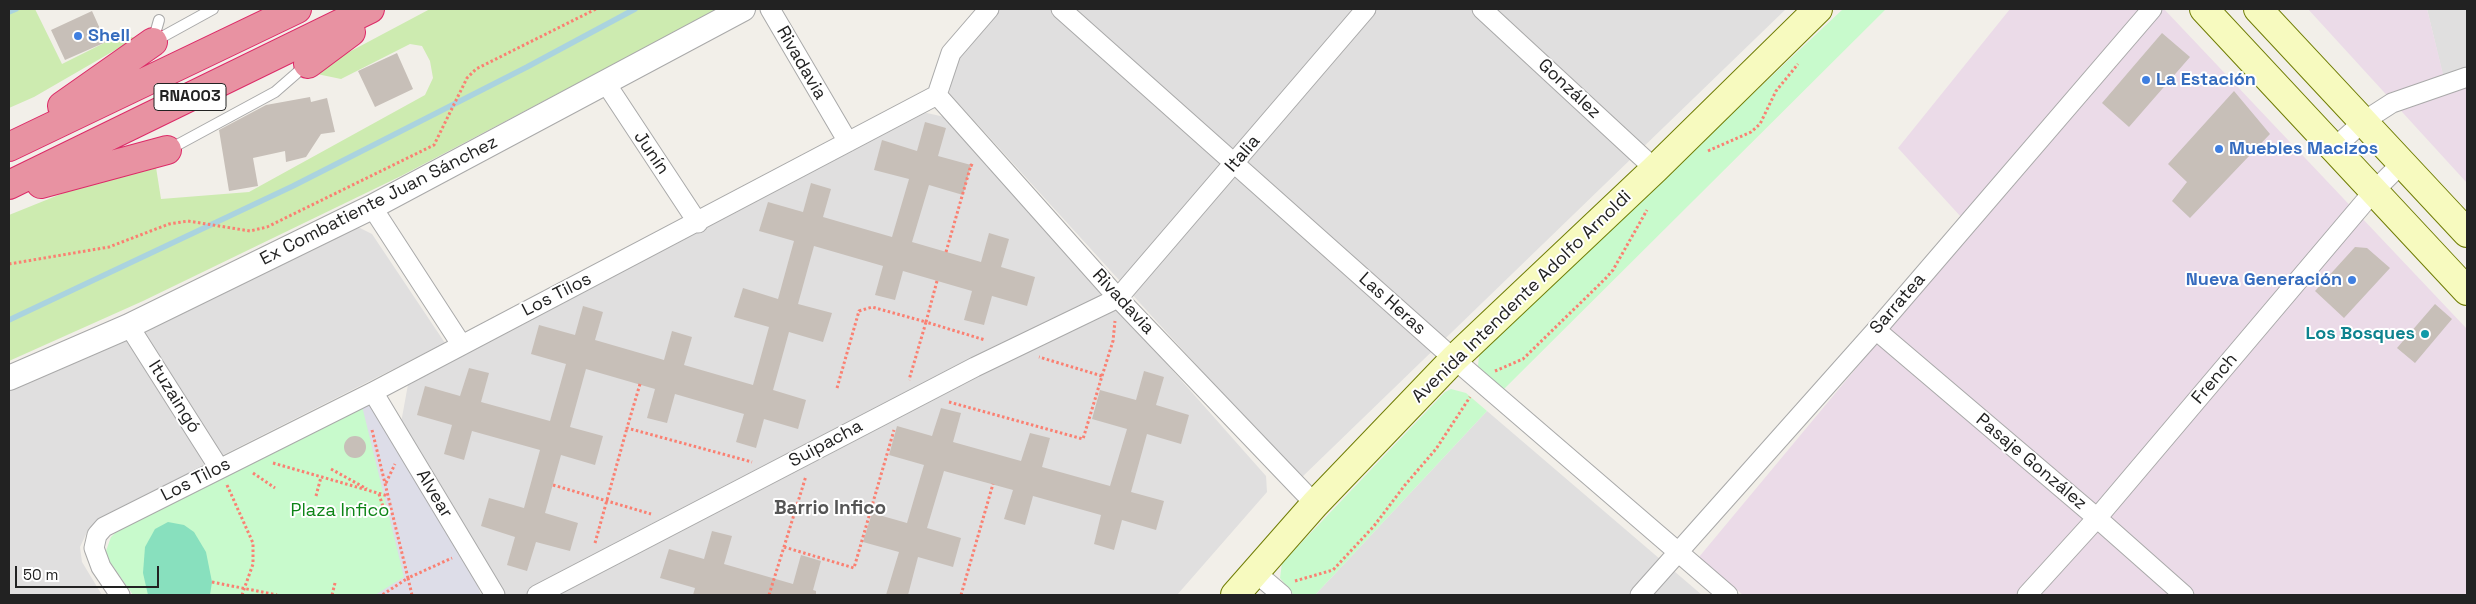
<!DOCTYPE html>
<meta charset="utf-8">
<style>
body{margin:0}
#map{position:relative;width:2476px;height:604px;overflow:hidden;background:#f2efe9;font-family:"Space Grotesk",sans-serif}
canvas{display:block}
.frame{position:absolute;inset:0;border:10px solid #222;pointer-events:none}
.scale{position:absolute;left:15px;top:566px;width:144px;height:22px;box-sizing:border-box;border:2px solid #222;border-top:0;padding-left:6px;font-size:15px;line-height:18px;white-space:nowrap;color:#222;-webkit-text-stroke:4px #fff;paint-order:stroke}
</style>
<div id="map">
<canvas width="2476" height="604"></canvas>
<div class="frame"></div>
<div class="scale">50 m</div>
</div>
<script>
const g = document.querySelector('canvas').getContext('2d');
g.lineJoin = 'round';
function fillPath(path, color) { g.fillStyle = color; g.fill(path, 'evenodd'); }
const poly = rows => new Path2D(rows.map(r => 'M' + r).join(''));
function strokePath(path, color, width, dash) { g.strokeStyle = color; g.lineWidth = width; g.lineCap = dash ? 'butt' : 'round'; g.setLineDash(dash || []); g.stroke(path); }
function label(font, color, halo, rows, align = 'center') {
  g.font = font + ' "Space Grotesk",sans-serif'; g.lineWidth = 4; g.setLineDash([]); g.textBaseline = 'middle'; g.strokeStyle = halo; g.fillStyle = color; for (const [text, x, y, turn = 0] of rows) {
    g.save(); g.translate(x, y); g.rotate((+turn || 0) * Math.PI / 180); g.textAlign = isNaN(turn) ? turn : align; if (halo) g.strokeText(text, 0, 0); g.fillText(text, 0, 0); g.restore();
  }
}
const residential = poly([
 [1000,9,1786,9,1300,479,949,93,959,54],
 [2427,9,2467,9,2467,77,2445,84],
 [918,111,949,118,1266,476,1267,492,1177,595,499,595,401,423,409,379],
 [360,228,372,234,445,343,223,455,89,528,80,547,82,562,102,595,9,595,9,389,346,229],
 [1487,411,1702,595,1315,595]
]);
const industrial = poly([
 [2010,9,2164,9,2467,329,2467,595,1743,595,1699,557,1972,229,1898,148],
 [2308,9,2427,9,2446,86,2467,81,2467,183]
]);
const grass = poly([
 [9,9,35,9,62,64,120,35,136,38,34,97,9,108],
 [430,9,719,9,401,176,143,301,9,361,9,215,118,171,155,161,161,199,249,192,425,95,433,78,430,61,422,46,410,44,341,79,317,74,319,68]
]);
const park = poly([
 [1843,9,1886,9,1504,389,1485,375,1478,366,1479,356,1483,348],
 [1451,389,1466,393,1487,411,1315,595,1294,595,1280,578,1282,563,1445,392],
 [369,405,375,408,481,595,133,595,108,559,106,551,111,537,118,530,362,406]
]);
const pitch = poly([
 [168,522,184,525,194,532,206,552,212,582,210,595,148,595,143,573,145,547,155,529]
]);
const plaza = poly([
 [369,405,375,408,477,583,481,595,375,595,404,577,362,406]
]);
const stream = poly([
 [9,12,16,9],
 [9,320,293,186,527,67,635,9]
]);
const building = poly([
 [92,11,106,42,65,60,51,30],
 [2162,33,2190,57,2129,127,2102,103],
 [397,53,413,89,375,107,358,71],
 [2234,91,2270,134,2190,218,2172,201,2187,182,2168,164],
 [310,97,311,102,327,98,335,132,321,134,306,157,286,162,285,151,253,158,258,186,229,191,219,130,266,105],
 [925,122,946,128,938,156,971,165,963,195,929,185,912,242,981,262,989,233,1009,239,1001,267,1035,277,1027,306,992,296,984,325,964,320,972,291,903,271,895,300,875,295,883,266,814,246,798,304,832,313,823,342,789,332,773,390,806,400,798,429,764,419,756,448,736,442,744,414,675,394,667,423,647,418,655,389,586,369,570,427,603,436,595,465,561,455,545,513,578,523,570,551,536,542,527,571,507,565,515,537,481,526,489,498,524,508,540,450,472,431,464,460,444,454,452,425,417,415,425,386,460,396,469,368,489,373,481,402,550,421,566,364,531,354,539,325,575,335,583,306,603,312,595,340,664,360,672,331,692,337,684,365,753,385,769,327,734,317,743,288,778,299,794,241,759,231,768,202,803,212,811,183,831,189,823,217,892,237,909,179,874,170,882,140,917,151],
 [2355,247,2367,248,2390,268,2344,318,2315,291],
 [2435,304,2452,319,2415,363,2397,348],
 [1144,371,1164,377,1156,405,1189,415,1181,444,1147,434,1131,492,1164,501,1156,530,1122,520,1114,550,1094,544,1101,515,1033,496,1025,525,1004,519,1013,490,944,471,927,528,961,538,953,567,918,557,908,595,886,595,899,552,863,542,872,513,907,523,924,465,889,455,897,426,932,436,941,408,961,413,953,442,1021,461,1030,433,1050,438,1042,467,1110,486,1127,429,1092,419,1100,390,1136,400],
 '344 447a11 11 0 1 1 22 0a11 11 0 1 1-22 0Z',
 [712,531,732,536,724,564,793,584,801,555,821,561,813,590,816,591,816,595,693,595,695,588,660,578,669,549,704,559]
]);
const path = poly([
 [1708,151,1751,132,1760,124,1776,91,1798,64],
 [946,252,971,165,975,167],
 [9,264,109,247,169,224,188,221,250,231,267,227,434,145,467,78,476,69,596,9],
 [937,281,926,322,985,340],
 [1495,371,1523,359,1605,279,1613,270,1647,210],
 [1102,376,1113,341,1115,321],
 [640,384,627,428,752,462],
 [837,388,859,311,872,307,926,322,909,380],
 [949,402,1083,439,1102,376,1039,357],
 [372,430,408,578,382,595],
 [273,463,388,496],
 [331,469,367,489],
 [253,473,275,488],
 [386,483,395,464],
 [227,485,253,543,253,564,242,595],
 [553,485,651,514],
 [379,494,384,510],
 [316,496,321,477],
 [595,543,627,428],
 [784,547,854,568,894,430],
 [1295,581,1333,570,1374,526,1405,485,1436,449,1470,397],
 [212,582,277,595],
 [332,595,335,583],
 [412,595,408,578,452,558],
 [769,595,806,476],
 [961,595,993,484]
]);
const service = poly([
 [153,41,159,20],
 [153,42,213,9],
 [168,150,275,92,306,65]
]);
const minor = poly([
 [770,9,848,142],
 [1061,9,1454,359,1728,595],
 [1482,9,1655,169],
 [605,82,698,223],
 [937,95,1118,298,1315,504],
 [2333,149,2364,121,2392,103,2467,77],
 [372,207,461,344],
 [129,326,219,468],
 [1876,330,2097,518,2184,595],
 [373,392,495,595],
 [1255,572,1282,595],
 [120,595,101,567,94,548,97,535,104,527,373,392,937,95,951,53,989,9],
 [537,595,975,367,1118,298,1366,9],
 [1640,595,1876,330,2152,9],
 [2027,595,2097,518,2373,192,2402,163]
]);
const tertiary = poly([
 [9,378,129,326,372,207,743,9]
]);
const secondary = poly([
 [2204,9,2467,291],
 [2258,9,2467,233],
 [1235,595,1315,504,1454,359,1655,169,1818,9]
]);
const motorway = poly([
 [308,64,351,32],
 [62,106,153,42],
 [9,147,297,9],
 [41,184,167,150],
 [9,185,370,9]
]);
const markers = [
 [78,36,5,"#3f7fe0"],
 [2146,80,5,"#3f7fe0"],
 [2219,149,5,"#3f7fe0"],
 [2352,280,5,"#3f7fe0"],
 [2425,334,5,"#0f9aa8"]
];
const shields = [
 [190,97,72]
];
const shieldNames = [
 ["RNA003",190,97]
];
const shopNames = [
 ["Shell",88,36],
 ["La Estación",2156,80],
 ["Muebles Macizos",2229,149],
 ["Nueva Generación",2342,280,"right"]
];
const streetNames = [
 ["Rivadavia",801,63,60],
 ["González",1569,89,43],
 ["Junín",651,153,56],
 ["Italia",1243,154,-49],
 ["Ex Combatiente Juan Sánchez",379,201,-27],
 ["Los Tilos",557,295,-27],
 ["Avenida Intendente Adolfo Arnoldi",1522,297,-44],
 ["Rivadavia",1123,302,47],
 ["Las Heras",1392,304,42],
 ["Sarratea",1898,304,-49],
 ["French",2215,379,-50],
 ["Ituzaingó",174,397,58],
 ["Suipacha",826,444,-28],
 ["Pasaje González",2031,462,40],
 ["Los Tilos",196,480,-27],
 ["Alvear",434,494,59]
];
const cultureNames = [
 ["Los Bosques",2415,334]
];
const parkNames = [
 ["Plaza Infico",340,511]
];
const neighbourhoodNames = [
 ["Barrio Infico",830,509]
];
fillPath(residential, '#e0dfdf');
fillPath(industrial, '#ebdbe8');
fillPath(grass, '#cdebb0');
fillPath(park, '#c8facc');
fillPath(pitch, '#88e0be');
fillPath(plaza, '#dddde8');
strokePath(stream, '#aad3df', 5.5);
fillPath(building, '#c7bfb8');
strokePath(service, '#a9a9a9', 12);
strokePath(minor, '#a9a9a9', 21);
strokePath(tertiary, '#a9a9a9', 26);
strokePath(secondary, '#707d05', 30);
strokePath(motorway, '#dc2a67', 30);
strokePath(path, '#fa8072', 3, [2.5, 2.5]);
strokePath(service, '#fff', 10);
strokePath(minor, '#fff', 19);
strokePath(tertiary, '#fff', 24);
strokePath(secondary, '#f7fabf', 28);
strokePath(motorway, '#e892a2', 28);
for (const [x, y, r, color] of markers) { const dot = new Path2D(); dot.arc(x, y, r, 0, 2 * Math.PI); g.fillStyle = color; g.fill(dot); strokePath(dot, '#fff', 2); }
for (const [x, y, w] of shields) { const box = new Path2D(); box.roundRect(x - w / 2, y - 13.5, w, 27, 4); g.fillStyle = '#fff'; g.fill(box); strokePath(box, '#222', 1); }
label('bold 16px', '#222', null, shieldNames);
label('bold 18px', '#366cbe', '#fff', shopNames, 'left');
label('18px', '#222', '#fff', streetNames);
label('bold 18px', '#0d838f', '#fff', cultureNames, 'right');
label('18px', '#0c8416', '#fff', parkNames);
label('bold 19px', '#555', '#fff', neighbourhoodNames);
</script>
